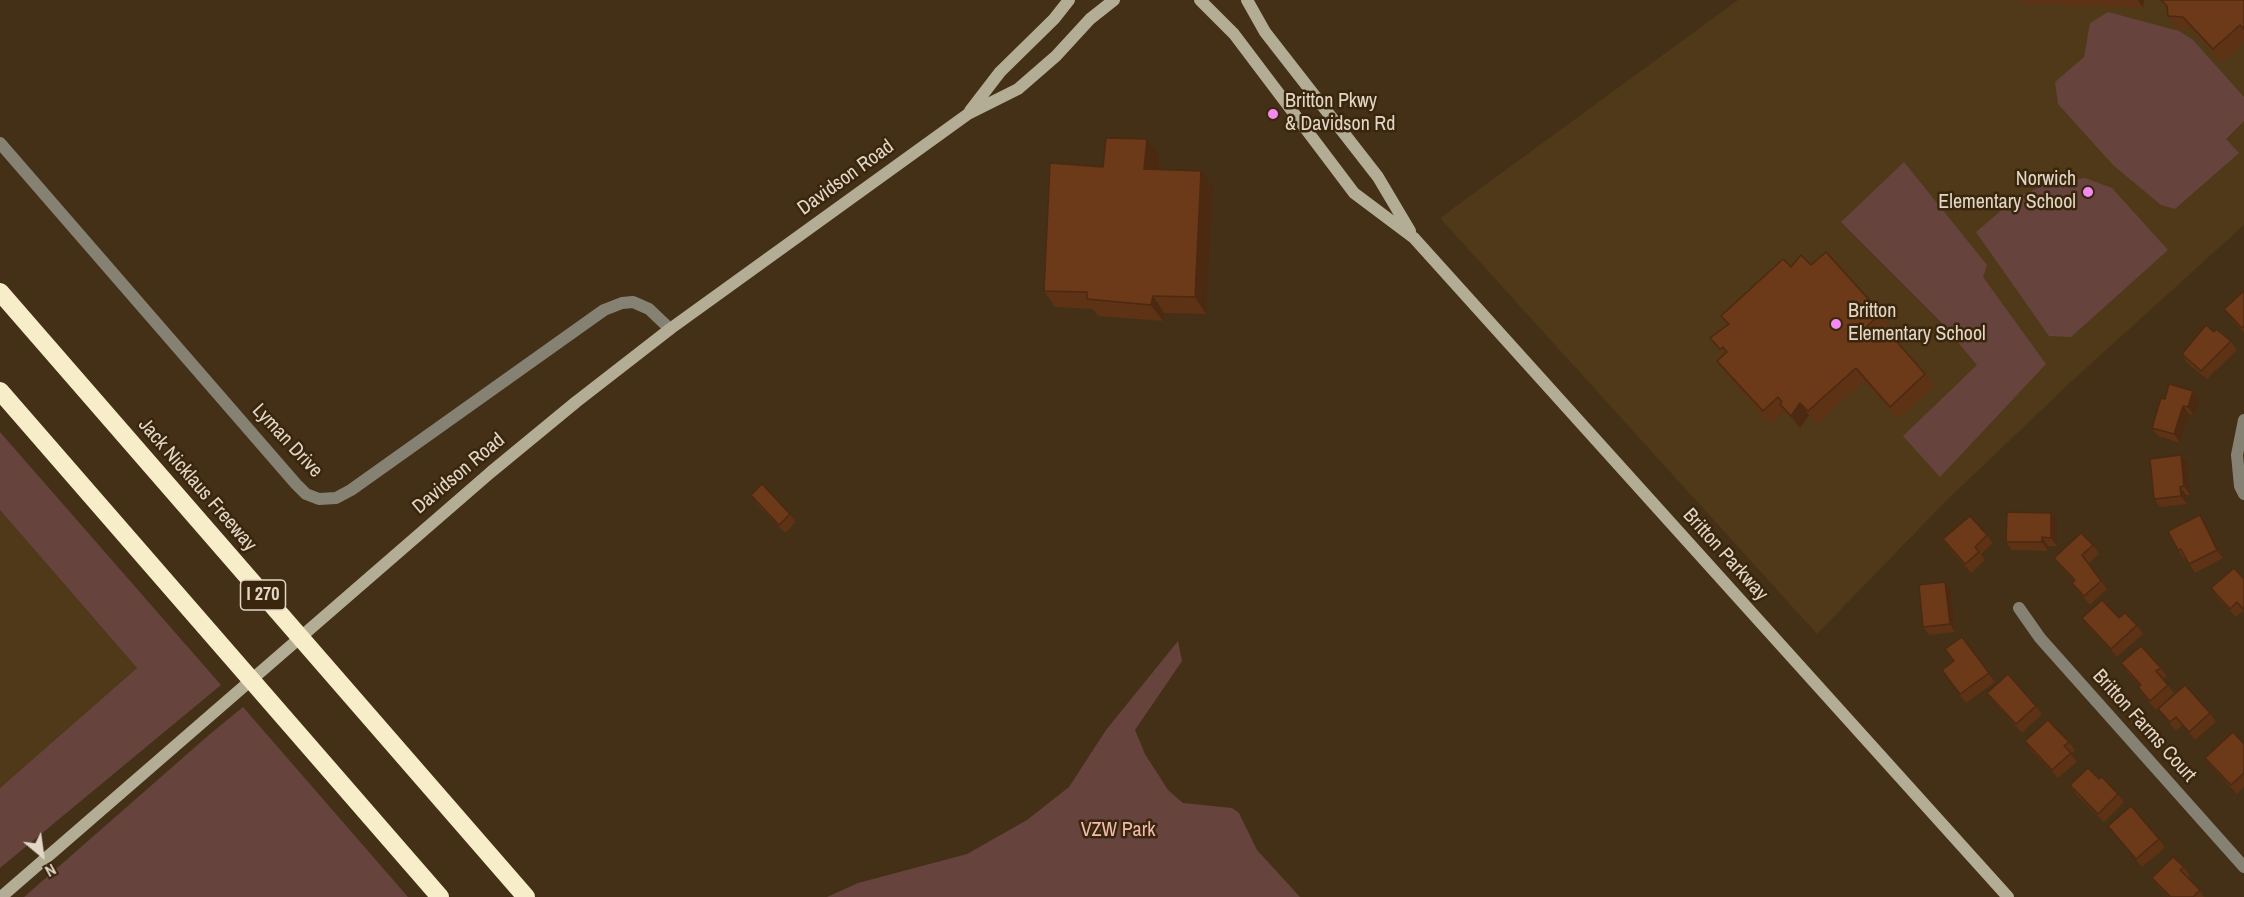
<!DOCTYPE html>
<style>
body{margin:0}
#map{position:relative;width:2244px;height:897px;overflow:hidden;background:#433017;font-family:"Archivo Narrow",sans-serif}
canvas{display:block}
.north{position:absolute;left:12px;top:825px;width:60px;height:60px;-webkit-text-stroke:4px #39260c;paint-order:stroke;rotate:151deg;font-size:16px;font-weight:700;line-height:24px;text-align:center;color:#e2d6c7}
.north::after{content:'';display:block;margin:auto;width:21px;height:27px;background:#e2d6c7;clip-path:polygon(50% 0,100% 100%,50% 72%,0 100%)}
</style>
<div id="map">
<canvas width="2244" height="897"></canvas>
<div class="north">N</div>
</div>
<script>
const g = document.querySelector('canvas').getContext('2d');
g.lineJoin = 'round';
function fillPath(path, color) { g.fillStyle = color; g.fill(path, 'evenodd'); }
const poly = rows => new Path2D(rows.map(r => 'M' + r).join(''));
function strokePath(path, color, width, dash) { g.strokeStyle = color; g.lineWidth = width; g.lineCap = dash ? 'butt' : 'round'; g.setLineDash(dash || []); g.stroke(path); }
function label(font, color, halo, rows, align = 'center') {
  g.font = font + ' "Archivo Narrow",sans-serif'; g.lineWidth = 5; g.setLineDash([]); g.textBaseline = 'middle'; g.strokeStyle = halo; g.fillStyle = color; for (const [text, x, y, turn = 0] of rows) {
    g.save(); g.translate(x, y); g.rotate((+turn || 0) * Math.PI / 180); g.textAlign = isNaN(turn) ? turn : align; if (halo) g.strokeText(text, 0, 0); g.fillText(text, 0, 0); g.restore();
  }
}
const built = poly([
 [1738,0,2244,0,2244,225,2074,379,1946,501,1817,634,1440,218],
 [0,510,137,668,0,788]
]);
const green = poly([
 [2108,12,2179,31,2193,40,2244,97,2244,121,2226,139,2239,153,2175,209,2161,205,2113,165,2058,104,2055,82,2084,57,2090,23],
 [1904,162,1987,265,1983,277,2046,364,1940,477,1903,436,1977,365,1940,321,1841,222],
 [2085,178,2112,188,2168,250,2071,337,2049,336,1976,232,2017,197,2051,182],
 [0,432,221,685,0,868,0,788,137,668,0,510],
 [1178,641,1182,661,1135,730,1145,754,1168,790,1183,803,1232,808,1239,813,1257,850,1300,897,827,897,858,883,967,854,1027,820,1069,787,1106,730],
 [243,707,408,897,24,897,210,734]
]);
const minor = poly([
 [0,143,296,484,306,494,319,499,336,498,351,490,604,310,622,303,633,302,649,309,670,329],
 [2244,420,2237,455,2240,486,2244,494],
 [2019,608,2040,638,2244,867]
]);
const secondary = poly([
 [1200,0,1234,34,1354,193,1414,238,2008,897],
 [1247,0,1265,32,1378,177,1410,231],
 [970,111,1000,72,1054,19,1069,0],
 [1,897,491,472,576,402,670,329,968,114,1018,89,1056,56,1090,19,1114,0]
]);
const motorway = poly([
 [0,292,526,897],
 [0,391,440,897]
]);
const wall = poly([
 [2019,0,2144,0,2143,8,2021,3],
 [2160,0,2244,0,2244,42,2222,62,2192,29,2176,29,2168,16,2167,9],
 [1159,155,1157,169,1213,187,1206,314,1164,313,1163,321,1098,316,1093,309,1055,307,1044,291,1103,167],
 [1811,265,1881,313,1890,326,1880,335,1885,340,1925,374,1934,386,1898,419,1864,381,1817,424,1809,415,1800,428,1785,411,1771,424,1726,374,1717,361,1724,355,1710,338,1728,325,1721,316],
 [2244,291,2244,333,2230,317,2224,309],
 [2214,332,2231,341,2237,350,2207,379,2187,363,2182,354],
 [2193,391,2199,400,2194,416,2189,414,2180,443,2158,436,2152,428,2165,399],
 [2181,455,2187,463,2190,495,2186,495,2187,504,2160,507,2154,499],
 [751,495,790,514,796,522,785,533,756,503],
 [2057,521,2057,546,2048,546,2048,551,2012,550,2006,542],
 [2205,524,2223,558,2195,573,2186,558,2184,559,2178,550],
 [1987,535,1993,543,1981,554,1985,560,1971,573,1949,548,1943,539],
 [2093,545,2099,554,2088,564,2107,589,2090,605,2078,591,2072,583,2074,581,2060,566,2054,558],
 [2244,579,2244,612,2243,611,2236,617,2217,597,2211,588],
 [1951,591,1955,632,1929,635,1923,627],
 [2082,618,2119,618,2137,625,2143,634,2117,657,2088,626],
 [1962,637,1995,682,1966,703,1942,670,1954,661],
 [2121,663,2161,668,2167,676,2163,679,2174,693,2156,710,2144,696,2138,687,2140,686,2127,672],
 [1987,693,2036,706,2042,714,2022,733,1993,701],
 [2158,709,2210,713,2216,722,2195,740,2182,725,2176,731],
 [2025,741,2069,742,2075,750,2071,754,2077,762,2058,778,2031,750],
 [2244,744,2244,787,2237,794,2211,766,2205,758],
 [2099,779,2118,794,2124,802,2104,822,2076,794,2070,785],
 [2108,826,2159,839,2165,848,2142,867,2114,834],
 [2184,867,2190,876,2188,878,2200,890,2204,897,2169,897,2158,886,2152,878]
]);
const shadedWall = poly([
 [2138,0,2144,0,2143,8],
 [1147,139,1159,155,1156,185,1144,169],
 [1201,171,1213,187,1206,314,1195,297],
 [1153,296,1164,313,1163,321,1151,305],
 [2193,391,2199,400,2194,416,2188,407],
 [1800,403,1809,415,1800,428,1791,416],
 [2183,406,2189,414,2180,443,2174,434],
 [2181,455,2187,463,2190,495,2184,486],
 [2180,487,2186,495,2187,504,2181,496],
 [2051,513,2057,521,2057,546,2051,538],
 [2200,515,2205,524,2223,558,2217,550],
 [2042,537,2048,546,2048,551,2042,542],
 [1945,582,1951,591,1955,632,1950,624]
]);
const building = poly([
 [2161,0,2244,0,2244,29,2240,25,2213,49,2183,17,2168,16,2167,6,2161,0],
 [1106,138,1147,139,1144,169,1201,171,1195,297,1153,296,1151,305,1087,299,1087,292,1044,291,1050,163,1103,167,1106,138],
 [1826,252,1881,313,1867,326,1877,337,1880,334,1885,340,1891,335,1925,374,1890,407,1856,368,1808,411,1800,403,1791,416,1780,404,1782,402,1778,397,1763,411,1717,361,1727,352,1723,347,1720,349,1710,338,1729,324,1721,316,1783,259,1791,267,1801,255,1811,265,1826,252],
 [2244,291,2244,327,2242,328,2224,309,2244,291],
 [2206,325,2214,332,2216,329,2231,341,2201,371,2182,354,2206,325],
 [2169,384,2193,391,2188,407,2183,406,2174,434,2152,428,2161,398,2165,399,2169,384],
 [2181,455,2184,486,2180,487,2181,496,2154,499,2150,459,2181,455],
 [762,484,790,514,779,525,751,495,762,484],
 [2007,512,2051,513,2051,538,2042,537,2042,542,2006,542,2007,512],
 [2200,515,2217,550,2189,564,2181,549,2178,550,2168,531,2200,515],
 [1970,516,1987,535,1975,547,1979,552,1965,564,1943,539,1970,516],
 [2081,533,2093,545,2082,555,2101,581,2084,596,2072,583,2075,580,2054,558,2081,533],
 [2234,568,2244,579,2244,610,2237,602,2230,609,2211,588,2234,568],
 [1945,582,1950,624,1923,627,1919,585,1945,582],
 [2102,600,2119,618,2125,613,2137,625,2111,649,2082,618,2102,600],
 [1962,637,1989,673,1960,694,1942,670,1954,661,1945,649,1962,637],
 [2141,646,2161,668,2156,671,2168,685,2150,701,2138,687,2141,685,2121,663,2141,646],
 [2008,674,2036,706,2016,724,1987,693,2008,674],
 [2185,685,2210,713,2189,732,2176,717,2170,722,2158,709,2185,685],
 [2048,720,2069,742,2064,746,2071,753,2052,770,2025,741,2048,720],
 [2233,732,2244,744,2244,773,2231,785,2205,758,2233,732],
 [2088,768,2099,779,2102,777,2118,794,2098,814,2070,785,2088,768],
 [2131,806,2159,839,2136,859,2108,826,2131,806],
 [2173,857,2184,867,2180,870,2200,890,2193,897,2171,897,2152,878,2173,857]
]);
const markers = [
 [1273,114,6,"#f28af2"],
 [2088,192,6,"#f28af2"],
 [1836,324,6,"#f28af2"]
];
const shields = [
 [263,595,45]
];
const shieldNames = [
 ["I 270",263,595]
];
const poiNames = [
 ["Britton Pkwy",1285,102],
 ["& Davidson Rd",1285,125],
 ["Norwich",2076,180,"right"],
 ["Elementary School",2076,203,"right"],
 ["Britton",1848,312],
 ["Elementary School",1848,335]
];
const streetNames = [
 ["Davidson Road",846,178,-36],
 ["Lyman Drive",287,441,47],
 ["Davidson Road",459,474,-40],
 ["Jack Nicklaus Freeway",197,485,49],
 ["Britton Parkway",1725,555,48],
 ["Britton Farms Court",2144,726,48]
];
const parkNames = [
 ["VZW Park",1118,831]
];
fillPath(built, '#503918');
fillPath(green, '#66433c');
strokePath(minor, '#868273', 12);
strokePath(secondary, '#b4ad96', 12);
strokePath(motorway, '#f7edc9', 18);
fillPath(wall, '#5d3215');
fillPath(shadedWall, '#4c2911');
fillPath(building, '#6c3a18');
strokePath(building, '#4c2911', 1.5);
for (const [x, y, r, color] of markers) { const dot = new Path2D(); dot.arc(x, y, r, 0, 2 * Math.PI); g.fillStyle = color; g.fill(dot); strokePath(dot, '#39260c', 2); }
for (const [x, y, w] of shields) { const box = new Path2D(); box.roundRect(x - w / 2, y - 15, w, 30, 4.5); g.fillStyle = '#39260c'; g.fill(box); strokePath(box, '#e2d6c7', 1.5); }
label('bold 18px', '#e2d6c7', null, shieldNames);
label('20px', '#e2d6c7', '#39260c', poiNames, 'left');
label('20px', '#e2d6c7', '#39260c', streetNames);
label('20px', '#f4bab0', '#39260c', parkNames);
</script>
